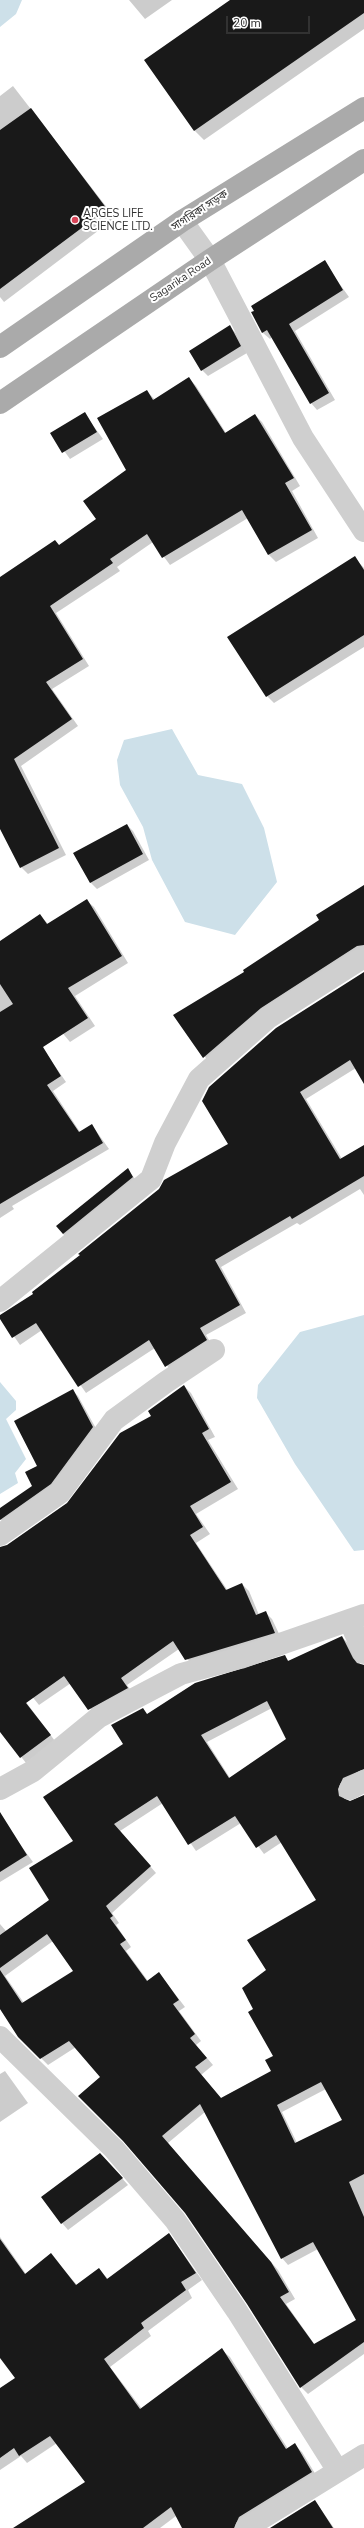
<!DOCTYPE html>
<meta charset="utf-8">
<style>
body{margin:0}
#map{position:relative;width:364px;height:2528px;overflow:hidden;background:#fff;font-family:"Nunito Sans",sans-serif}
canvas{display:block}
.scale{position:absolute;left:226px;top:16px;width:84px;height:18px;box-sizing:border-box;border:2px solid #323232;border-top:0;padding-left:5px;font-size:12px;line-height:14px;white-space:nowrap;color:#323232;-webkit-text-stroke:3px #fff;paint-order:stroke}
</style>
<div id="map">
<canvas width="364" height="2528"></canvas>
<div class="scale">20 m</div>
</div>
<script>
const g = document.querySelector('canvas').getContext('2d');
g.lineJoin = 'round';
function fillPath(path, color) { g.fillStyle = color; g.fill(path, 'evenodd'); }
const poly = rows => new Path2D(rows.map(r => 'M' + r).join(''));
function strokePath(path, color, width, dash) { g.strokeStyle = color; g.lineWidth = width; g.lineCap = dash ? 'butt' : 'round'; g.setLineDash(dash || []); g.stroke(path); }
function label(font, color, halo, rows, align = 'center') {
  g.font = font + ' "Nunito Sans","Noto Sans Bengali",sans-serif'; g.lineWidth = 4; g.setLineDash([]); g.textBaseline = 'middle'; g.strokeStyle = halo; g.fillStyle = color; for (const [text, x, y, turn = 0] of rows) {
    g.save(); g.translate(x, y); g.rotate((+turn || 0) * Math.PI / 180); g.textAlign = isNaN(turn) ? turn : align; if (halo) g.strokeText(text, 0, 0); g.fillText(text, 0, 0); g.restore();
  }
}
const water = poly([
 [0,0,22,0,16,14,0,27],
 [172,729,198,775,242,784,264,828,277,882,235,935,185,922,152,860,143,827,120,785,117,760,124,740],
 [364,1315,364,1550,354,1551,295,1464,257,1398,258,1385,300,1332],
 [0,1382,16,1401,16,1410,6,1419,26,1459,15,1473,18,1483,0,1494]
]);
const shadow = poly([
 [129,0,172,0,145,19],
 [232,0,364,0,364,29,204,140,195,131],
 [13,86,115,218,4,302,0,297,0,96],
 [324,262,349,297,295,331,335,400,317,410,311,403,272,337,270,339,263,333,253,313],
 [230,327,236,333,247,353,208,376,202,370],
 [189,378,196,386,226,433,255,415,262,422,300,486,292,491,318,538,276,562,269,555,248,518,170,565,153,542,117,567,120,571,56,613,89,666,52,689,78,726,21,766,66,855,28,874,21,867,0,827,0,578,59,546,97,520,127,470,147,391,155,400],
 [84,413,103,439,70,459,52,434],
 [355,558,364,568,364,647,274,703,267,696],
 [127,825,133,831,149,860,97,889,91,883,75,853],
 [364,885,364,954,211,1065,175,1016,245,972,321,920],
 [86,900,94,907,128,963,75,996,95,1026,70,1042,55,1024,0,1061,0,947,40,915,48,924],
 [364,973,364,1080,356,1068,306,1099,342,1159,364,1146,364,1195,360,1189,300,1225,297,1223,221,1267,246,1313,206,1335,213,1347,173,1374,155,1348,86,1393,42,1330,20,1345,0,1316,34,1294,229,1144],
 [48,1056,66,1082,53,1091,80,1132,92,1125,109,1149,12,1206,14,1209,0,1218,0,1094],
 [128,1170,139,1184,70,1240,63,1234],
 [184,1386,191,1393,215,1437,208,1440,238,1489,196,1514,210,1534,196,1543,228,1591,242,1584,249,1591,259,1615,265,1612,272,1619,282,1640,193,1666,179,1649,127,1685,134,1695,96,1716,71,1683,39,1705,0,1657,0,1547,8,1546,68,1504],
 [72,1390,78,1396,99,1434,57,1490,6,1525,0,1519,0,1509,34,1486,39,1466],
 [342,1637,349,1644,360,1664,364,1665,364,1777,344,1797,346,1801,356,1801,364,1796,364,2354,308,2394,301,2387,101,2077,76,2047,48,2065,19,2036,0,2009,0,1924,6,1931,50,1900,74,1841,125,1744,148,1715,285,1657,289,1661],
 [272,1708,287,1740,230,1778,207,1742],
 [163,1803,196,1851,241,1823,264,1854,282,1842,317,1900,267,1970,254,2010,274,2056,273,2071,221,2098,201,2075,213,2065,196,2045,201,2041,179,2011,185,2007,159,1973,148,1981,126,1951,131,1947,116,1925,119,1923,112,1913,156,1873,120,1831],
 [53,1941,74,1971,24,2003,5,1976],
 [326,2089,343,2120,297,2143,282,2112],
 [205,2112,282,2258,288,2265,318,2249,357,2321,315,2345,286,2304,295,2299,278,2270,168,2143],
 [20,1694,55,1741,26,1763,0,1730,0,1696],
 [11,1832,33,1862,0,1882,0,1839],
 [5,2071,28,2103,0,2122,0,2074],
 [106,2160,128,2185,68,2230,62,2223],
 [169,2234,202,2280,188,2290,192,2298,148,2331,151,2336,110,2367,142,2409,222,2350,230,2357,288,2449,295,2445,302,2452,319,2480,245,2528,183,2528,176,2516,160,2528,31,2528,86,2483,57,2443,27,2463,21,2456,0,2470,0,2389,16,2378,0,2356,0,2237,26,2274,51,2255,77,2285,99,2269,108,2279],
 [315,2501,334,2528,272,2528]
]);
const building = poly([
 [230,0,364,0,364,13,194,131,144,60],
 [31,108,107,209,0,289,0,130],
 [325,260,343,290,289,324,329,393,310,404,267,330,262,333,251,312,254,311,251,306],
 [230,325,241,346,201,371,189,351],
 [189,377,225,433,255,414,294,478,285,483,312,530,268,555,242,510,162,558,147,534,110,559,113,563,50,606,83,659,46,682,72,719,14,759,59,848,20,868,0,829,0,577,55,540,59,545,96,519,83,501,126,470,97,418,147,390,153,400],
 [85,412,97,432,62,453,50,433],
 [355,556,364,570,364,635,266,697,227,637],
 [127,824,143,854,90,883,73,853],
 [364,885,364,945,357,946,261,1008,203,1058,173,1015,244,972,243,970,319,920,316,915],
 [87,899,122,956,68,988,88,1018,43,1047,61,1076,47,1085,79,1132,92,1124,103,1143,0,1204,0,1012,13,1004,0,984,0,941,40,914,47,924],
 [364,972,364,1084,350,1060,300,1092,340,1159,364,1145,364,1176,292,1219,290,1216,215,1260,240,1305,200,1328,207,1340,165,1367,149,1340,78,1387,36,1323,12,1338,0,1319,0,1315,33,1294,32,1292,80,1255,78,1254,159,1189,164,1180,228,1144,202,1101,209,1087,276,1028],
 [128,1168,133,1177,63,1234,56,1226],
 [184,1385,209,1429,202,1433,231,1482,190,1506,203,1527,190,1535,226,1590,242,1583,256,1615,266,1611,275,1633,185,1660,173,1641,121,1678,128,1688,88,1710,64,1676,26,1703,51,1735,20,1758,0,1732,0,1547,7,1545,67,1503,120,1433,151,1416,148,1411],
 [73,1389,93,1427,51,1484,0,1520,0,1508,32,1486,25,1472,37,1466,14,1421],
 [342,1636,353,1658,357,1663,364,1665,364,1769,343,1778,338,1789,339,1796,350,1801,364,1795,364,2174,349,2182,364,2217,364,2342,300,2388,247,2304,185,2213,123,2141,78,2096,100,2077,69,2041,40,2059,18,2037,0,2009,0,1970,22,2003,73,1971,47,1934,0,1968,0,1935,49,1900,29,1868,73,1841,43,1797,123,1744,111,1725,143,1708,147,1714,195,1683,285,1655,288,1661],
 [267,1701,286,1739,229,1778,201,1735],
 [157,1796,188,1845,235,1816,256,1848,276,1835,316,1900,247,1940,266,1970,242,1988,253,2009,248,2012,273,2056,265,2060,271,2071,221,2098,195,2067,207,2058,190,2038,195,2034,173,2004,179,2000,159,1972,147,1981,120,1944,126,1940,110,1918,113,1916,106,1906,151,1866,114,1824],
 [321,2082,342,2120,295,2143,277,2105],
 [200,2104,281,2259,313,2242,356,2320,314,2344,280,2297,289,2292,271,2262,162,2136],
 [0,1812,27,1855,0,1872],
 [100,2153,123,2178,61,2224,41,2197],
 [169,2233,196,2273,181,2282,186,2290,141,2323,144,2328,104,2359,140,2409,222,2348,286,2449,295,2443,312,2472,239,2517,234,2528,182,2528,171,2507,143,2528,13,2528,85,2482,50,2436,19,2456,14,2448,0,2458,0,2388,15,2378,0,2358,0,2239,25,2274,51,2253,76,2285,99,2268,107,2279],
 [315,2500,333,2528,270,2528]
]);
const street = poly([
 [182,221,210,260,303,438,364,531],
 [0,1301,151,1179,165,1143,199,1079,268,1018,364,957],
 [0,1535,60,1493,114,1420,166,1382,214,1350],
 [349,1620,364,1653],
 [0,1789,33,1771,99,1717,181,1674,240,1658,364,1615],
 [350,1789,364,1781],
 [0,2037,114,2149,175,2220,237,2311,338,2471],
 [246,2528,364,2455]
]);
const primary = poly([
 [0,347,182,221,364,108],
 [0,403,210,260,364,160]
]);
const markers = [
 [75,220,4,"#d94458"]
];
const streetNames = [
 ["সাগরিকা সড়ক",200,211,-33],
 ["Sagarika Road",181,280,-34]
];
const poiNames = [
 ["ARGES LIFE",83,214],
 ["SCIENCE LTD.",83,227]
];
fillPath(water, '#cde0e9');
fillPath(shadow, '#0003');
fillPath(building, '#191919');
strokePath(street, '#cfcfcf', 22);
strokePath(primary, '#aaa', 22);
for (const [x, y, r, color] of markers) { const dot = new Path2D(); dot.arc(x, y, r, 0, 2 * Math.PI); g.fillStyle = color; g.fill(dot); strokePath(dot, '#fff', 1.5); }
label('11px', '#323232', '#fff', streetNames);
label('11px', '#323232', '#fff', poiNames, 'left');
</script>
